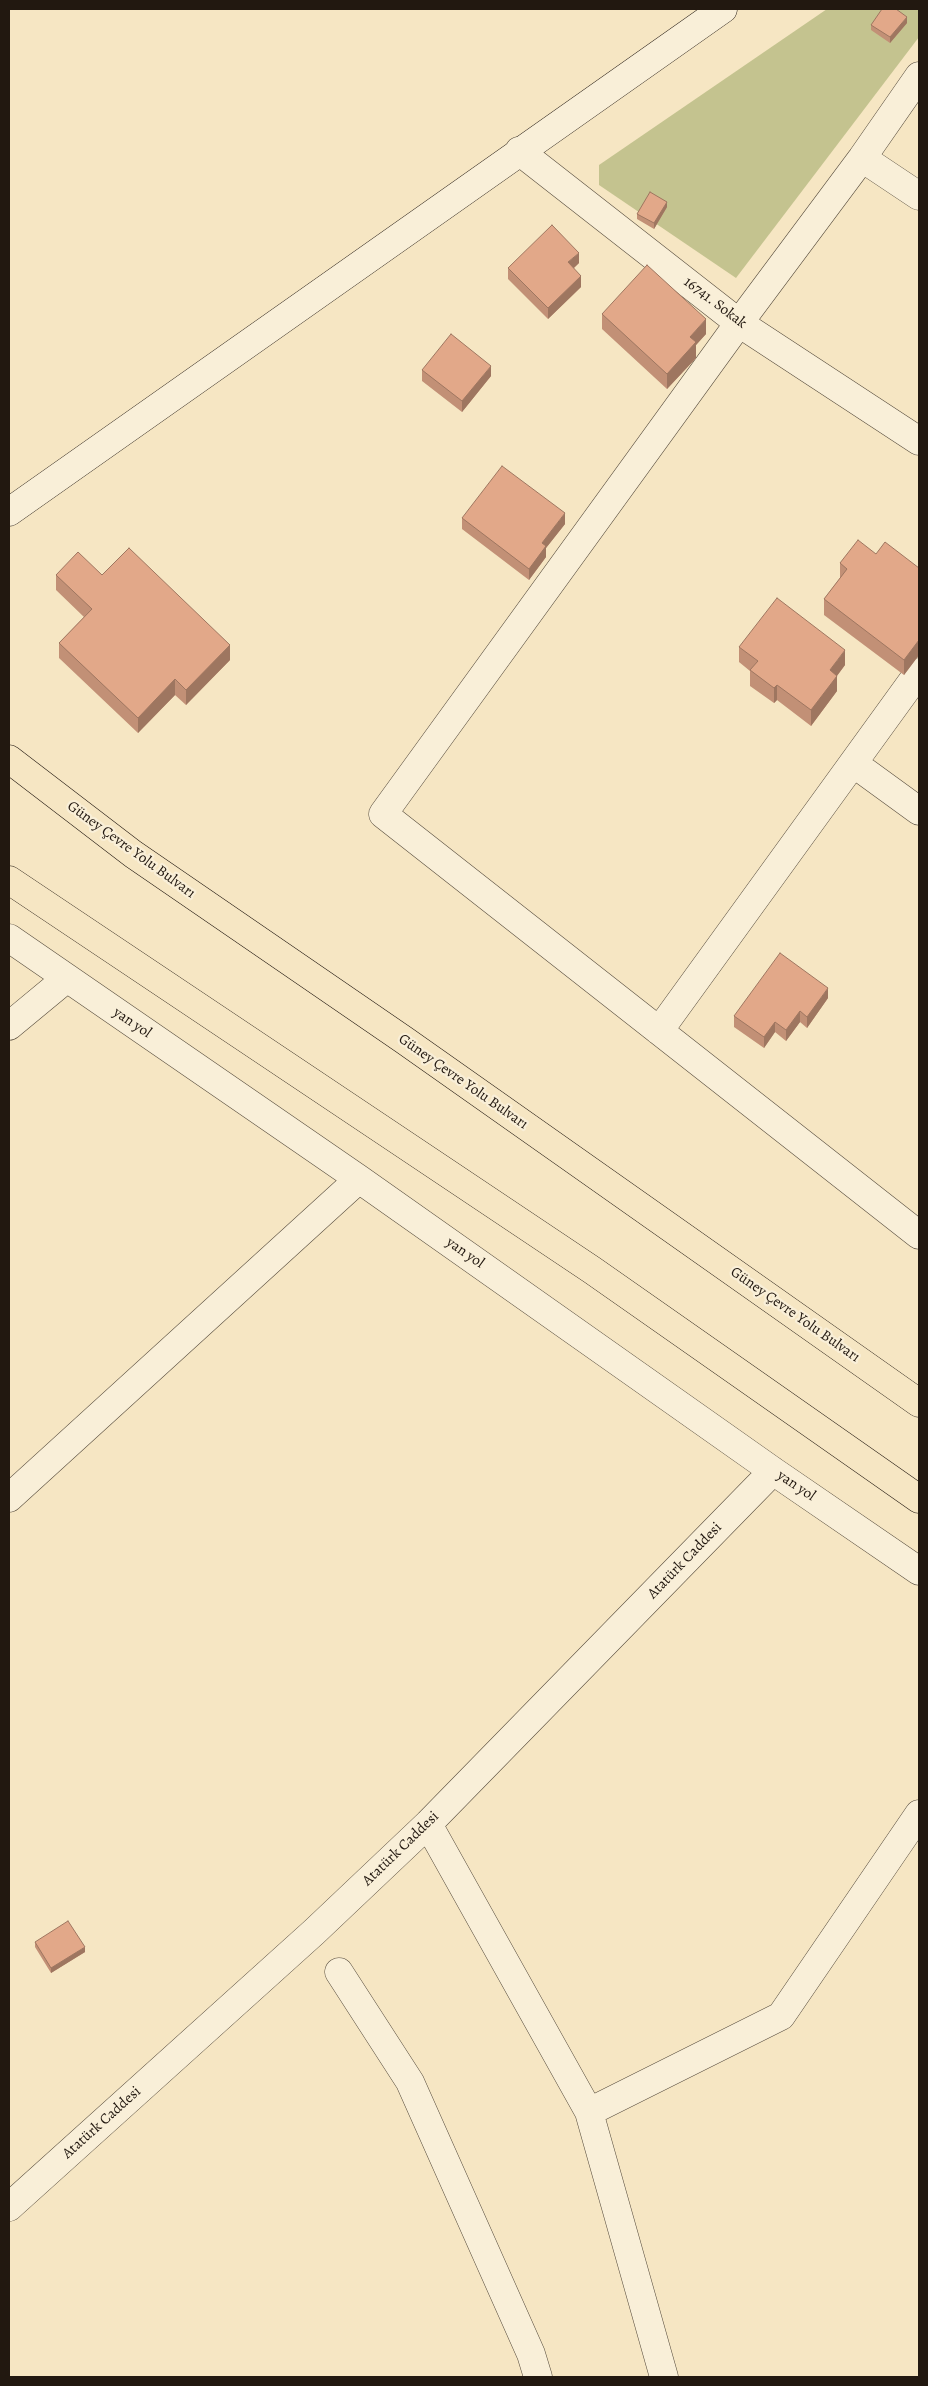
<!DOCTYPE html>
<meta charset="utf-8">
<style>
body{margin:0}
#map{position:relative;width:928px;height:2386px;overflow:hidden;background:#f6e6c3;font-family:Alegreya,serif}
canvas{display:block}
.frame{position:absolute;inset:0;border:10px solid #221810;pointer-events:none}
</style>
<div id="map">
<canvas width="928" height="2386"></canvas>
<div class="frame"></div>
</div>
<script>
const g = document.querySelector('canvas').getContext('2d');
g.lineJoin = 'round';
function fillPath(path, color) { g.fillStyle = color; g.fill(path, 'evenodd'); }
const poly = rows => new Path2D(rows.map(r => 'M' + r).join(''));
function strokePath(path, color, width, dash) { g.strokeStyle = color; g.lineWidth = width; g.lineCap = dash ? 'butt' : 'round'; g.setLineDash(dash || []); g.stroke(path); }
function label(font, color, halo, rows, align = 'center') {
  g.font = font + ' Alegreya,serif'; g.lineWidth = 4.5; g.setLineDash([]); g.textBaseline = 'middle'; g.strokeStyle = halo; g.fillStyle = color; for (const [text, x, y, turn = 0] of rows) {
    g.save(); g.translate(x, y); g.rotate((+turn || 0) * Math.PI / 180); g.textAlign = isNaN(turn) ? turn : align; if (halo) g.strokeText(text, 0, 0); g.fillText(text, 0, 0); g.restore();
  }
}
const green = poly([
 [827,9,919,9,919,37,736,278,599,185,599,165]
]);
const street = poly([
 [919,76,862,158,739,323,383,814,919,1235],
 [519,151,739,323,919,441],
 [862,158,919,196],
 [853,763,919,811],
 [9,938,359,1179,773,1471,919,1571],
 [9,1026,67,978],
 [659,1031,919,672],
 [9,1498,359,1179],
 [428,1824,589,2112,664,2377],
 [339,1972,410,2082,531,2354,538,2377],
 [589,2112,781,2016,919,1814],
 [9,2207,314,1932,428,1824,773,1471]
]);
const secondary = poly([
 [9,512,723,9]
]);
const highway = poly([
 [9,759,133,854,404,1040,919,1403],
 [9,880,592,1270,919,1499]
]);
const wall = poly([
 [907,23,890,43,871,30,871,25],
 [667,207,654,229,637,219,637,214],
 [579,263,574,268,581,287,548,319,508,279,508,268],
 [602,314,706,334,696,345,696,358,667,389,602,329],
 [422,370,491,376,462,412,422,381],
 [462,518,565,524,546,548,546,557,529,580,462,529],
 [876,554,919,568,919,655,904,675,824,615,824,599,840,578,840,563],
 [56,575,102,575,230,660,186,705,175,695,138,733,59,658,59,643,84,617,56,590],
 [739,647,845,665,837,676,837,691,811,726,777,700,774,703,750,686,750,671,739,662],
 [828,998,807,1028,800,1022,786,1041,775,1032,764,1048,734,1027,734,1016],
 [35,1942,85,1952,51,1973,35,1947]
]);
const shadedWall = poly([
 [907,17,907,23,890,43,890,37],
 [667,202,667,207,654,229,654,223],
 [579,253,579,263,568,273,568,262],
 [581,276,581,287,548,319,548,308],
 [706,319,706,334,696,345,696,358,667,389,667,374,690,337],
 [491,366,491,376,462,412,462,401],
 [565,513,565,524,546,548,546,557,529,580,529,569,542,543],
 [919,640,919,655,904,675,904,660],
 [230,645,230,660,186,705,186,690],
 [845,650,845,665,830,685,830,670],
 [837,676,837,691,811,726,811,710],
 [175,679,175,695,138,733,138,718],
 [777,685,777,700,774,703,774,688],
 [828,988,828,998,807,1028,807,1017],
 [800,1011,800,1022,786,1041,786,1030],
 [775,1022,775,1032,764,1048,764,1037],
 [85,1947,85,1952,51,1973,51,1968]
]);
const building = poly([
 [882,9,896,9,907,17,890,37,871,25,882,9],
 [650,192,667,202,654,223,637,214,650,192],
 [552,225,579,253,568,262,581,276,548,308,508,268,552,225],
 [647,265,706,319,690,337,696,342,667,374,602,314,647,265],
 [451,334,491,366,462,401,422,370,451,334],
 [502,466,565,513,542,543,546,546,529,569,462,518,502,466],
 [858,540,876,554,885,542,919,568,919,640,904,660,824,599,847,569,840,563,858,540],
 [129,548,230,645,186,690,175,679,138,718,59,643,92,609,56,575,78,552,102,575,129,548],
 [777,598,845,650,830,670,837,676,811,710,777,685,774,688,750,670,758,661,739,647,777,598],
 [780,953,828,988,807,1017,800,1011,786,1030,775,1022,764,1037,734,1016,780,953],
 [68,1921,85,1947,51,1968,35,1942,68,1921]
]);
const streetNames = [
 ["16741. Sokak",715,303,37],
 ["Güney Çevre Yolu Bulvarı",131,850,36],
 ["yan yol",132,1023,34],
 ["Güney Çevre Yolu Bulvarı",463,1082,35],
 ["yan yol",465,1253,35],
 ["Güney Çevre Yolu Bulvarı",795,1315,35],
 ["yan yol",796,1486,34],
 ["Atatürk Caddesi",685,1561,-46],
 ["Atatürk Caddesi",401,1849,-44],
 ["Atatürk Caddesi",102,2123,-42]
];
fillPath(green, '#c4c38f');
strokePath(street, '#574c3d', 29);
strokePath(secondary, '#221810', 29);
strokePath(highway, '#221810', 29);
strokePath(street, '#f9efd8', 28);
strokePath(secondary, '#f9efd8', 28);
strokePath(highway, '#f6e6c3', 28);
fillPath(wall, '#c29076');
fillPath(shadedWall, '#9e7660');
fillPath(building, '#e2a889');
strokePath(building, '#9e7660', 1);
label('15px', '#221810', '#f9efd8', streetNames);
</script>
